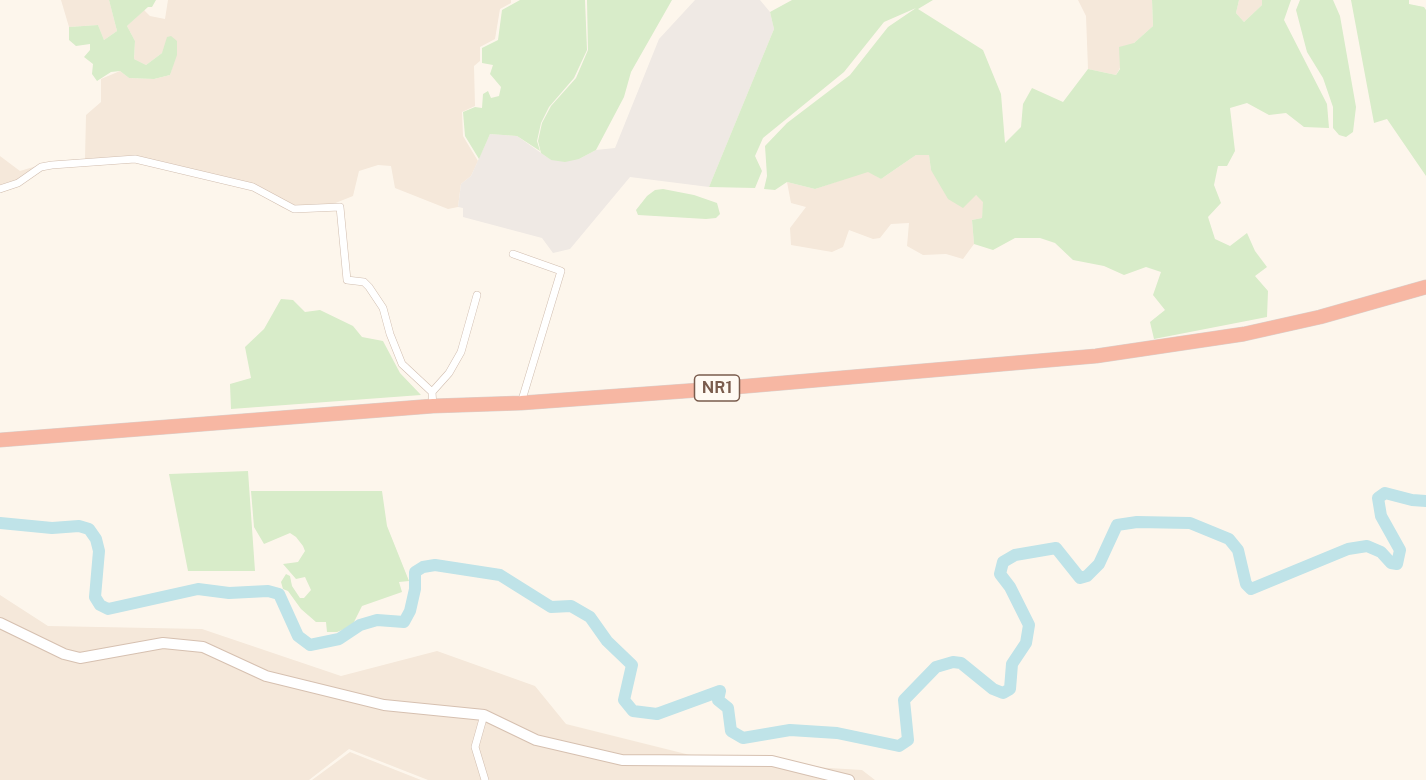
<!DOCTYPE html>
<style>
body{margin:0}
canvas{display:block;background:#fdf6ec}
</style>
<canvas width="1426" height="780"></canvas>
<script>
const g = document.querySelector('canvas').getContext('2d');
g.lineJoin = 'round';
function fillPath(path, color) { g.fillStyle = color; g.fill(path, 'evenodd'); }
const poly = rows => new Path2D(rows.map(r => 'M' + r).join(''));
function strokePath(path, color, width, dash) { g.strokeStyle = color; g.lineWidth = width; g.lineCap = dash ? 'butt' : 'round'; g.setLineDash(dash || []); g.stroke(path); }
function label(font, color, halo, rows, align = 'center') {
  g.font = font + ' "Public Sans",sans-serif'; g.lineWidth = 4.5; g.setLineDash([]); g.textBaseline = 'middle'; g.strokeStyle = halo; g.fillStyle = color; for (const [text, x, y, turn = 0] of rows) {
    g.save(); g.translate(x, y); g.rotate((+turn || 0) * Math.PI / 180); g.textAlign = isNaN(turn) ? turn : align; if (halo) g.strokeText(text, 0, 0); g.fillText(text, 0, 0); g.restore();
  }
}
const residential = poly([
 [61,0,109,0,117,31,104,40,98,25,69,27],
 [168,0,511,0,511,3,500,9,495,39,480,47,480,61,474,66,475,106,462,112,463,136,478,161,471,176,461,184,458,207,448,209,395,188,391,166,378,165,359,171,353,196,328,206,294,211,283,208,249,187,136,163,53,168,42,171,18,187,0,193,0,156,20,171,53,161,85,159,86,115,101,102,101,79,120,71,129,78,154,79,170,75,173,65,162,53,146,65,134,59,135,41,127,26,144,10,150,16,165,19],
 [1078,0,1152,0,1153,26,1134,43,1116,75,1088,69,1086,16],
 [1239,0,1262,0,1262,5,1244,22,1236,13],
 [916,155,929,155,931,170,976,195,984,202,982,218,972,220,974,244,963,259,946,254,923,255,907,246,909,223,891,224,880,238,873,239,849,230,843,247,832,252,791,245,790,228,806,207,791,203,787,182,815,189,868,171,881,179],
 [0,595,48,626,202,629,341,676,437,651,535,686,566,724,714,761,862,770,875,780,428,780,349,749,309,780,0,780],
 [350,752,421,780,312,780]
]);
const industrial = poly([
 [695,0,760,0,770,12,774,29,709,187,630,177,570,249,553,253,542,238,463,217,463,208,458,207,461,184,471,176,490,134,517,136,551,160,579,159,596,150,615,148,659,39]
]);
const green = poly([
 [109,0,156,0,152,7,148,7,127,26,135,41,134,59,146,65,162,53,167,37,171,36,177,41,177,55,170,75,154,79,129,78,120,71,111,72,97,81,92,74,93,64,84,57,90,50,90,44,76,46,69,40,69,27,98,25,104,40,117,31],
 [520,0,585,0,587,50,574,78,549,107,541,123,537,141,540,151,517,136,490,134,479,159,465,136,463,112,475,107,482,108,483,94,488,91,491,98,499,96,501,87,490,74,493,65,482,63,482,48,498,40,502,10],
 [587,0,672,0,631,72,624,97,596,150,579,159,565,162,551,160,541,153,538,141,542,123,551,106,576,78,588,50],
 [792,0,933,0,918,9,983,50,1001,94,1005,143,1021,127,1023,104,1032,88,1063,102,1088,69,1116,75,1120,69,1119,47,1134,43,1153,26,1152,0,1239,0,1236,13,1244,22,1262,5,1262,0,1291,0,1284,20,1327,104,1329,128,1304,127,1286,113,1269,115,1247,103,1230,108,1235,151,1227,166,1218,166,1214,185,1221,203,1208,217,1215,239,1230,246,1247,233,1255,251,1267,267,1255,276,1268,291,1267,317,1154,339,1150,322,1165,310,1153,295,1161,272,1146,267,1124,275,1104,266,1073,260,1055,243,1040,238,1015,238,993,250,974,244,972,220,982,218,983,202,976,195,963,208,948,199,931,170,929,155,916,155,881,179,868,172,815,189,787,182,775,190,764,189,767,176,765,146,787,123,850,75,888,27,916,8,884,22,844,72,763,138,755,156,762,171,755,188,709,187,774,29,770,12],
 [1300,0,1333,0,1340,16,1356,107,1353,132,1346,137,1339,135,1333,128,1333,107,1323,78,1307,52,1296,10],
 [1351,0,1409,0,1409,4,1424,7,1426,10,1426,176,1387,119,1374,123],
 [663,189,694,195,717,203,720,214,716,218,706,219,638,215,636,210,647,196,655,190],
 [281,299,293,300,305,312,320,310,353,326,362,337,383,341,400,373,421,395,231,409,230,384,251,378,245,347,264,329],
 [248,471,255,571,188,571,169,474],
 [251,491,382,491,387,526,409,581,399,582,402,592,362,606,352,626,337,632,327,632,326,622,316,622,301,609,288,591,283,589,281,582,286,574,290,576,292,586,300,598,304,598,311,590,305,577,296,579,283,564,298,562,305,551,303,546,296,537,290,533,264,544,254,527]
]);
const river = poly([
 [0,523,52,528,79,526,89,529,96,539,99,551,95,597,100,605,108,609,198,589,229,593,268,591,279,594,298,636,310,645,339,639,360,625,377,620,404,622,410,611,415,589,415,572,423,567,435,565,500,575,551,607,571,606,590,617,607,641,632,665,624,700,633,711,657,714,720,691,718,700,728,708,731,731,743,738,790,730,837,733,899,746,908,740,904,700,936,667,953,662,961,663,993,689,1003,693,1010,689,1012,664,1026,643,1029,625,1010,587,1000,574,1003,562,1015,555,1056,548,1080,578,1087,576,1099,564,1117,525,1137,522,1190,523,1229,539,1238,550,1246,584,1251,589,1348,549,1367,546,1381,552,1391,563,1397,564,1400,550,1381,516,1378,498,1385,493,1412,500,1426,501]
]);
const street = poly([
 [0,189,18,183,41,167,52,165,135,159,253,187,294,209,340,207,347,280,364,282,369,287,383,308,390,334,402,364,432,392,433,406],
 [513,254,561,271,521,403],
 [432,392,449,373,461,352,477,295],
 [484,715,475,747,485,780]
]);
const secondary = poly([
 [0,623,64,654,80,658,163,643,203,647,266,676,384,705,484,715,536,740,622,760,772,761,849,780]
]);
const highway = poly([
 [0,440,433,406,521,403,713,389,1096,356,1244,334,1320,317,1426,287]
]);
const shields = [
 [717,388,45]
];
const shieldNames = [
 ["NR1",717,388]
];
fillPath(residential, '#f5e8da');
fillPath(industrial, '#efe9e4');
fillPath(green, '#d8ecc9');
strokePath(river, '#bfe3e8', 12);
strokePath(street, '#d1beb0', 8);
strokePath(secondary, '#d6c0b0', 12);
strokePath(highway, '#dad1cd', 15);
strokePath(street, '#fff', 7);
strokePath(secondary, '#fff', 10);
strokePath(highway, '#f7b7a3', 14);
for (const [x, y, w] of shields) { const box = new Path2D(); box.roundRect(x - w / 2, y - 13, w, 26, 4.5); g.fillStyle = '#fffaf3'; g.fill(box); strokePath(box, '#7a5c4d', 1.5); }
label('bold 16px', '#7a5c4d', null, shieldNames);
</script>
